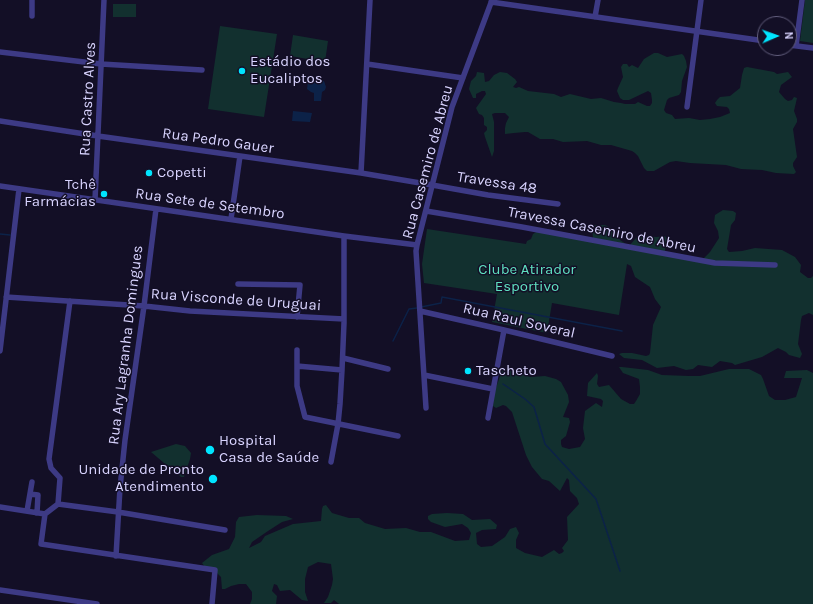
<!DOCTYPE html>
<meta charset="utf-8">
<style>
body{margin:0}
#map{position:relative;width:813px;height:604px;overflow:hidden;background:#130f26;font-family:Karla,sans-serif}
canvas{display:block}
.north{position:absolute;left:757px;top:16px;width:40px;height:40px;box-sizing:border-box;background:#130f26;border:1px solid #625e7d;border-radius:50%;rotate:88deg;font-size:11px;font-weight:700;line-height:16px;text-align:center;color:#d9d4ff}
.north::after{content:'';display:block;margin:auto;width:14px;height:18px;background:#00e5ff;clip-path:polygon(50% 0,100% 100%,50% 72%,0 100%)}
</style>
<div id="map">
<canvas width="813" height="604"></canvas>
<div class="north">N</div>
</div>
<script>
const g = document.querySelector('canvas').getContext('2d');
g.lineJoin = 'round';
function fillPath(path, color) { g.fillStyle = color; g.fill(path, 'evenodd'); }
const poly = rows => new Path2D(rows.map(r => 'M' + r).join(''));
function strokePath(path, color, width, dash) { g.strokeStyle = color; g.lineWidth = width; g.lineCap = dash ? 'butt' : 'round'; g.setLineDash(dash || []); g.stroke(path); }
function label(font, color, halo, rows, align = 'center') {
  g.font = font + ' Karla,sans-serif'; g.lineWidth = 3; g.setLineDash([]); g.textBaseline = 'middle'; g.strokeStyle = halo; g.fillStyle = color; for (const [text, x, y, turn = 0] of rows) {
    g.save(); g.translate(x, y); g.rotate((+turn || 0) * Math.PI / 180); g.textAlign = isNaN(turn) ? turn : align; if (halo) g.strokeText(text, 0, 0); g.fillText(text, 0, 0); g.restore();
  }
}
const green = poly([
 [805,0,813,0,813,43,800,41],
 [113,4,136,4,136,17,113,17],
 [220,26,277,34,264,117,208,109],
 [293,35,328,41,325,62,290,56],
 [654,53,658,53,667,57,682,54,684,56,686,61,687,67,682,81,681,92,679,95,669,98,667,100,664,110,666,113,672,115,675,119,689,118,700,120,710,119,720,117,730,113,729,109,727,107,717,106,715,103,717,100,720,97,730,96,740,88,742,75,744,68,747,67,774,72,777,74,788,72,792,77,781,85,779,92,785,99,788,101,792,100,794,97,797,98,794,111,797,119,797,122,793,129,797,157,793,163,793,166,796,172,794,174,776,173,762,170,741,169,726,165,690,163,676,161,670,162,654,171,647,171,644,168,638,156,635,153,632,151,611,145,601,145,587,141,563,142,553,139,540,139,528,132,525,132,514,133,505,134,505,128,506,123,509,117,505,113,495,113,492,114,494,122,494,151,492,157,485,137,484,133,487,130,487,127,484,125,484,118,482,115,479,114,476,108,486,94,485,91,482,91,476,94,476,98,473,98,469,89,471,81,476,76,477,72,484,73,485,82,489,81,494,75,500,72,507,73,515,79,517,82,513,87,516,88,519,87,528,91,554,94,561,97,570,94,591,99,601,98,614,102,621,103,625,104,635,104,638,102,647,106,650,106,652,103,652,100,651,93,648,91,629,100,623,100,620,98,617,91,618,88,623,77,621,67,623,64,627,64,629,67,632,65,638,68,644,59],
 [723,210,733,211,736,213,735,220,731,225,727,249,729,252,742,251,755,248,782,250,795,257,801,265,800,272,808,278,811,278,813,276,813,315,809,313,802,316,801,320,798,344,802,354,800,358,789,355,786,352,778,348,762,357,735,365,732,363,720,361,712,367,698,365,693,369,686,370,674,366,657,368,642,360,624,358,619,354,622,353,632,353,646,356,649,355,650,353,653,325,661,307,655,299,650,287,635,277,631,266,627,264,619,315,552,303,547,333,492,322,497,294,424,283,422,264,427,229,526,244,527,241,531,239,533,234,538,231,593,238,592,228,594,225,605,225,611,228,620,240,629,246,637,237,642,236,657,237,665,236,668,240,665,250,666,253,701,261,710,252,719,238,718,231,714,223,715,215],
 [619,367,622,367,648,370,662,375,689,376,700,376,729,369,749,369,761,375,763,379,769,396,775,400,785,400,796,397,802,378,784,378,786,371,807,370,813,373,813,604,339,604,334,600,331,603,324,603,328,597,332,585,333,579,331,564,318,562,308,567,305,579,305,592,308,601,302,600,290,590,280,591,277,585,274,584,272,591,277,596,276,604,250,604,252,599,252,592,246,584,239,584,231,586,225,589,222,589,221,577,216,572,205,567,202,563,212,555,229,549,235,537,236,522,239,517,257,515,286,516,293,519,282,522,268,531,252,542,249,548,261,542,265,536,293,524,321,521,322,509,323,506,326,505,332,513,349,518,359,518,365,523,385,529,406,528,420,532,431,532,455,541,469,540,471,533,468,528,462,524,445,527,431,522,428,519,428,516,432,514,447,513,463,514,472,520,490,519,497,525,496,529,482,530,476,533,477,544,481,547,492,546,505,537,510,529,516,527,519,533,516,540,516,548,525,553,542,557,554,550,559,554,562,553,564,551,562,548,568,540,567,517,579,504,577,498,570,491,569,480,567,478,560,491,549,481,542,479,532,467,526,455,512,412,506,406,503,405,496,408,493,406,494,393,502,371,513,371,530,377,545,376,556,379,561,382,568,395,569,402,563,417,569,418,570,422,566,436,561,440,561,444,562,447,569,449,580,447,585,439,583,428,585,411,596,403,602,407,603,401,601,399,587,396,588,383,597,373,598,376,597,384,599,387,609,385,621,399,630,404,634,404,636,401,640,394,640,387,639,379,623,373],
 [176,444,185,446,191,453,190,459,184,477,181,477,179,475,177,471,164,463,151,452]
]);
const water = poly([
 [319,79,324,81,326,87,325,90,322,92,321,101,314,101,314,93,311,92,307,89,308,82,309,81,313,82],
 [293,111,312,113,310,122,292,121]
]);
const stream = poly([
 [0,234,10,235],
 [421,307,441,303,442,297,622,331],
 [393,341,409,309,417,308],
 [503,384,525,399,534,407,545,444,596,499,620,571]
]);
const minor = poly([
 [491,2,765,41],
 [32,16,32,0],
 [595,17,598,0],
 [789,45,813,48],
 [796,46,802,0],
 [0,52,101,64,202,70],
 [367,64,463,78],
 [687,107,701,0],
 [0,121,98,136,361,173,432,185,488,195,558,204],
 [361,173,370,0],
 [0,186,344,236,417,245],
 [95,200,104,0],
 [426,211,522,227,715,263,775,265],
 [231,219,240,156],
 [238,284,300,285,297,317],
 [6,297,144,306,190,311,344,319],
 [420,311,504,330,612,356],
 [297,350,297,386,305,417,398,436],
 [0,351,19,189],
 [343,358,388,369],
 [297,366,342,370],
 [424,375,493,389],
 [426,408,416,251,417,245,452,107,492,0],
 [488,418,504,330],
 [331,462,338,424,340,404,342,370,344,323,344,236],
 [30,494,38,495,37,513],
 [58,504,60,478,51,468,49,459,70,301],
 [0,507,45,514,58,504,118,512,225,530],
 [27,511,32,482],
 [45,514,41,544,215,570,212,604],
 [116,556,120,488,125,440,144,306,156,209],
 [0,590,97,604]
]);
const markers = [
 [242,71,4,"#00e5ff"],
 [149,173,4,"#00e5ff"],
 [104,194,4,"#00e5ff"],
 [468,371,4,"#00e5ff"],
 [210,450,5,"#00e5ff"],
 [213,479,5,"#00e5ff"]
];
const poiNames = [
 ["Estádio dos",250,62],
 ["Eucaliptos",250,79],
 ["Copetti",157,173],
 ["Tchê",96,185,"right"],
 ["Farmácias",96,202,"right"],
 ["Tascheto",476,371],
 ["Hospital",219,441],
 ["Casa de Saúde",219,458],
 ["Unidade de Pronto",204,470,"right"],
 ["Atendimento",204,487,"right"]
];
const streetNames = [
 ["Rua Castro Alves",88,99,-87],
 ["Rua Pedro Gauer",218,141,8],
 ["Rua Casemiro de Abreu",428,162,-75],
 ["Travessa 48",497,183,9],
 ["Rua Sete de Setembro",210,204,8],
 ["Travessa Casemiro de Abreu",602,230,11],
 ["Rua Visconde de Uruguai",236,300,4],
 ["Rua Raul Soveral",519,321,13],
 ["Rua Ary Lagranha Domingues",126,345,-83]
];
const parkNames = [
 ["Clube Atirador",527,270],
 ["Esportivo",527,287]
];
fillPath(green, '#12302f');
fillPath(water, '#0c2248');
strokePath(stream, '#0c2248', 1.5);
strokePath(minor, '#3d3a85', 5.5);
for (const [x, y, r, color] of markers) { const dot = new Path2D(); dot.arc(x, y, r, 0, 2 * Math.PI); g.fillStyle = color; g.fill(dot); strokePath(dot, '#130f26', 1.5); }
label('15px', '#d9d4ff', '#130f26', poiNames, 'left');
label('15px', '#d9d4ff', '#130f26', streetNames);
label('15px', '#5fe0c0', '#130f26', parkNames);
</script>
